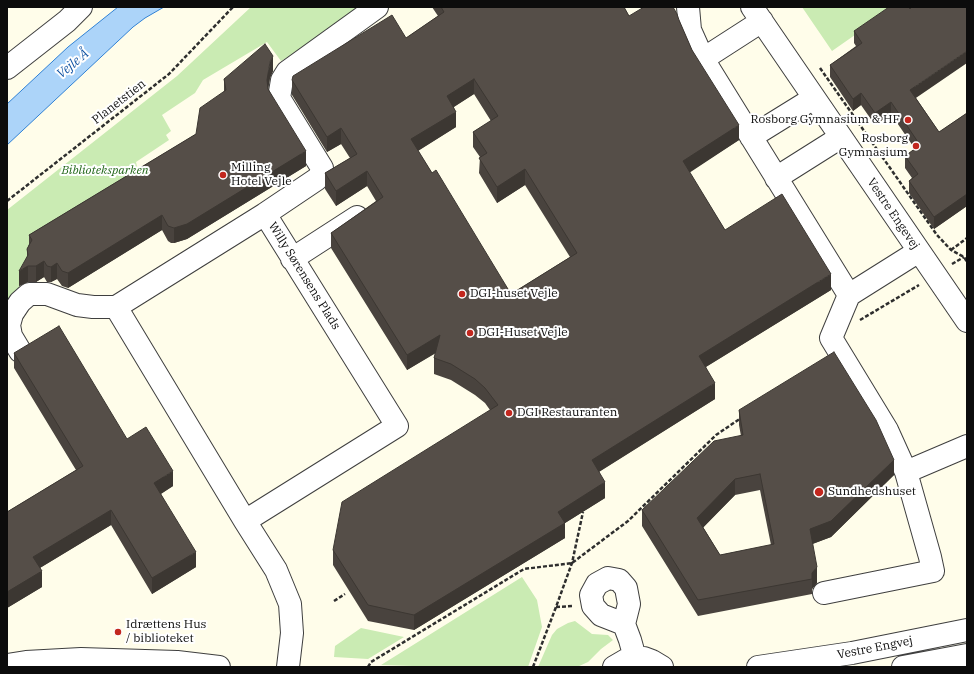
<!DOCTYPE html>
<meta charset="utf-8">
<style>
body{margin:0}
#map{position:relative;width:974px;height:674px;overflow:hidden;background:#fffdea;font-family:"IBM Plex Serif",serif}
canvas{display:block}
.frame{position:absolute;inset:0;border:8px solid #0c0c0c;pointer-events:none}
</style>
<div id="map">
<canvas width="974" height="674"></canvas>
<div class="frame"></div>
</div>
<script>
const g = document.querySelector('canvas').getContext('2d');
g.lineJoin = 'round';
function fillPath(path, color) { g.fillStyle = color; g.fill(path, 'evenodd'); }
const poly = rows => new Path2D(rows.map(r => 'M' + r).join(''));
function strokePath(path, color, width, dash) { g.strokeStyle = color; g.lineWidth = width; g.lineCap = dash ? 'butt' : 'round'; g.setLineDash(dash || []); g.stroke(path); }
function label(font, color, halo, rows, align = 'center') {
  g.font = font + ' "IBM Plex Serif",serif'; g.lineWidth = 4; g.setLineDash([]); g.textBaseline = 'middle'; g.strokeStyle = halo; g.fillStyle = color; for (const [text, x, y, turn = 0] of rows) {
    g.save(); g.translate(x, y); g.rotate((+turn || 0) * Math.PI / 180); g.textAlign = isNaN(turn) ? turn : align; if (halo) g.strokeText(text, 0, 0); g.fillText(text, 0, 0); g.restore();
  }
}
const green = poly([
 [251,7,372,7,281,61,267,42,203,80,195,93,162,115,171,131,166,135,169,140,136,162,141,183,27,273,7,310,7,210,177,76],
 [802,7,895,7,832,51],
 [522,577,537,600,542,627,528,667,445,667,381,665],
 [575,621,592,634,608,635,613,640,601,649,588,662,577,667,538,667,552,635,557,629,568,623],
 [361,628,404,637,368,659,334,657,335,646]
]);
const water = poly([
 [118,7,164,7,145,18,133,27,7,145,7,104,68,47,118,7]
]);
const path = poly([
 [820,68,937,235,951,250,964,257,967,262],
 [7,201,169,74,233,7],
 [951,250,967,238],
 [952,264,964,257],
 [860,320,919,285],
 [334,601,345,594],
 [556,607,574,606],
 [368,667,371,662,524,569,572,563,628,521,716,435,741,418],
 [533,667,556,607,572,563,583,512]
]);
const minor = poly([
 [688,7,690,30,703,59,849,295,831,338,887,430,906,472,930,557,933,571,824,593],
 [752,7,967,321],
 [703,59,762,21],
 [7,68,67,21,81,7],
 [751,137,814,98],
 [776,178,841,137],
 [265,214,317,179,321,174,322,168,279,98,282,80,287,72,377,7],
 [292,259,357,217],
 [849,295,919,251],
 [20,351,11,336,9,325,12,314,20,302,29,294,47,294,77,305,93,307,116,307],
 [906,472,967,446],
 [245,521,397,426,265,214,116,307,245,521,276,570,290,604,292,633,288,667],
 [624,624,601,615,593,606,591,595,597,584,608,578,619,580,626,588,629,604,624,624,630,640,635,658],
 [7,665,26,662,81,659,177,662,219,667],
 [614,667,626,660,635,658,644,658,652,661,662,667],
 [758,667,852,653,967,630],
 [903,667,967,655]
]);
const wall = poly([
 [432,7,624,7,629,16,679,20,692,50,739,140,689,172,725,230,831,290,706,367,715,399,599,472,605,498,565,523,565,538,414,630,368,621,333,565,333,550,490,410,485,403,475,395,451,380,434,374,434,358,436,353,407,370,331,248,331,233,376,201,367,186,336,206,325,189,325,173,350,158,341,144,327,152,292,95,292,80,406,38,438,16],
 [474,94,491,121,473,132,473,147,480,157,479,173,497,203,525,185,570,257,511,294,432,173,418,151,456,127,454,107],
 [910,9,916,98,939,132,967,113,967,206,934,229,909,193,909,181,912,178,905,168,905,156,915,149,891,114,875,125,861,105,853,111,830,77,830,65,856,46,854,43,854,31],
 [273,71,270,78,268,88,306,166,187,239,174,243,171,243,168,241,162,230,68,288,62,286,57,279,51,282,47,282,44,277,36,282,28,282,19,286,27,257,27,249,29,244,29,235,196,134,224,92,224,79],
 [14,353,127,439,173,486,161,494,196,567,152,594,111,525,40,568,42,587,7,608,7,512,76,470,14,368],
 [739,410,894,475,831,537,812,544,817,583,812,589,812,594,698,616,642,526,642,510,741,436,739,425],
 [760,490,771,545,720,555,703,527,735,495]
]);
const shadedWall = poly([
 [967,51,967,63,910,102,910,90],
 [273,56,273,71,270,78,267,96,267,80,270,62],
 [474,79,474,94,447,111,447,96],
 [861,93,861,105,853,111,853,99],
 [891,102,891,114,875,125,875,113],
 [456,112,456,127,411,155,411,139],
 [739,125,739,140,683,177,683,161],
 [341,128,341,144,327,152,327,137],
 [306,151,306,166,187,239,174,243,174,228],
 [525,169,525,185,497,203,497,187],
 [367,171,367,186,336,206,336,191],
 [967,194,967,206,934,229,934,217],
 [162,215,162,230,68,288,68,273],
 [44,261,44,277,36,282,36,266],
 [57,263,57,279,51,282,51,267],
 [28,266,28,282,19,286,19,271],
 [831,274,831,290,699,371,699,356],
 [440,335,440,350,407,370,407,355],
 [715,383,715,399,592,476,592,460],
 [894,460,894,475,831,537,810,545,810,529],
 [173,471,173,486,154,498,154,483],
 [735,479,735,495,697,534,697,518],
 [605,482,605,498,565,523,565,538,414,630,414,615,558,512],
 [111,510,111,525,33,572,33,557],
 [196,552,196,567,152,594,152,578],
 [817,567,817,583,812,589,812,594,812,573],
 [42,571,42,587,7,608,7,592]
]);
const building = poly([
 [441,7,624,7,629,16,644,7,673,7,677,14,679,20,692,50,739,125,683,161,725,230,782,194,831,274,699,356,715,383,592,460,605,482,558,512,565,523,414,615,368,605,333,550,342,502,498,405,485,388,475,379,451,364,434,358,440,335,407,355,331,233,383,197,367,171,336,191,325,173,357,154,341,128,327,137,292,80,293,76,392,15,406,38,444,12,441,7],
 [474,79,498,116,473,132,487,153,479,158,497,187,525,169,577,253,511,294,436,170,432,173,411,139,456,112,447,96,474,79],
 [889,7,908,7,910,9,912,7,967,7,967,51,910,90,939,132,967,113,967,194,934,217,909,181,918,174,905,156,920,145,891,102,875,113,861,93,853,99,830,65,862,43,854,31,889,7],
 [265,44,273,56,270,62,267,80,268,89,306,151,187,224,174,228,168,226,162,215,68,273,62,271,57,263,51,267,47,266,44,261,36,266,28,266,19,271,28,255,27,249,32,240,29,235,196,134,200,108,226,90,224,79,265,44],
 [59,326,127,439,146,427,173,471,154,483,196,552,152,578,111,510,33,557,42,571,7,592,7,512,83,466,14,353,59,326],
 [834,352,876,420,894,460,831,521,810,529,817,567,812,573,812,579,698,600,642,510,714,441,743,435,739,410,834,352],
 [760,474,774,544,720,555,697,518,735,479,760,474]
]);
const markers = [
 [908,120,4,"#c2271e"],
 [916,146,4,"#c2271e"],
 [223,175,4,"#c2271e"],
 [462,294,4,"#c2271e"],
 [470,333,4,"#c2271e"],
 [509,413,4,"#c2271e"],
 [819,492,5,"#c2271e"],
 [118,632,4,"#c2271e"]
];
const streetNames = [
 ["Planetstien",119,102,-38],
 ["Vestre Engevej",893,214,56],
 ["Willy Sørensens Plads",304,276,58],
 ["Vestre Engvej",875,648,-11]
];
const poiNames = [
 ["Rosborg Gymnasium & HF",900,120,"right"],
 ["Rosborg",908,139,"right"],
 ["Gymnasium",908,153,"right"],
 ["Milling",231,168],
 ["Hotel Vejle",231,182],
 ["DGI-huset Vejle",470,294],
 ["DGI-Huset Vejle",478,333],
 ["DGI Restauranten",517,413],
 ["Sundhedshuset",828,492],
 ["Idrættens Hus",126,625],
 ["/ biblioteket",126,639]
];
const parkNames = [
 ["Biblioteksparken",105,171]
];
const waterNames = [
 ["Vejle Å",73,64,-40]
];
fillPath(green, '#caebb3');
fillPath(water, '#acd4f9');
strokePath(water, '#3081d4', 1);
strokePath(minor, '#3f3f3f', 24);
strokePath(path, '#2e2e2e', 2.5, [4, 2]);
strokePath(minor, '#fff', 22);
fillPath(wall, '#49433e');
fillPath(shadedWall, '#3c3732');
fillPath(building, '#554e48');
strokePath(building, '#3c3732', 1);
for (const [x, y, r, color] of markers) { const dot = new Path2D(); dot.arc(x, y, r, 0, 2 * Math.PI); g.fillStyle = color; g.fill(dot); strokePath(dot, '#fff', 1.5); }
label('12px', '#0c0c0c', '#fff', streetNames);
label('12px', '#0c0c0c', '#fff', poiNames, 'left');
label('italic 12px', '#216619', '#fff', parkNames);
label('italic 13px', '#1053a3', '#fff', waterNames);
</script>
